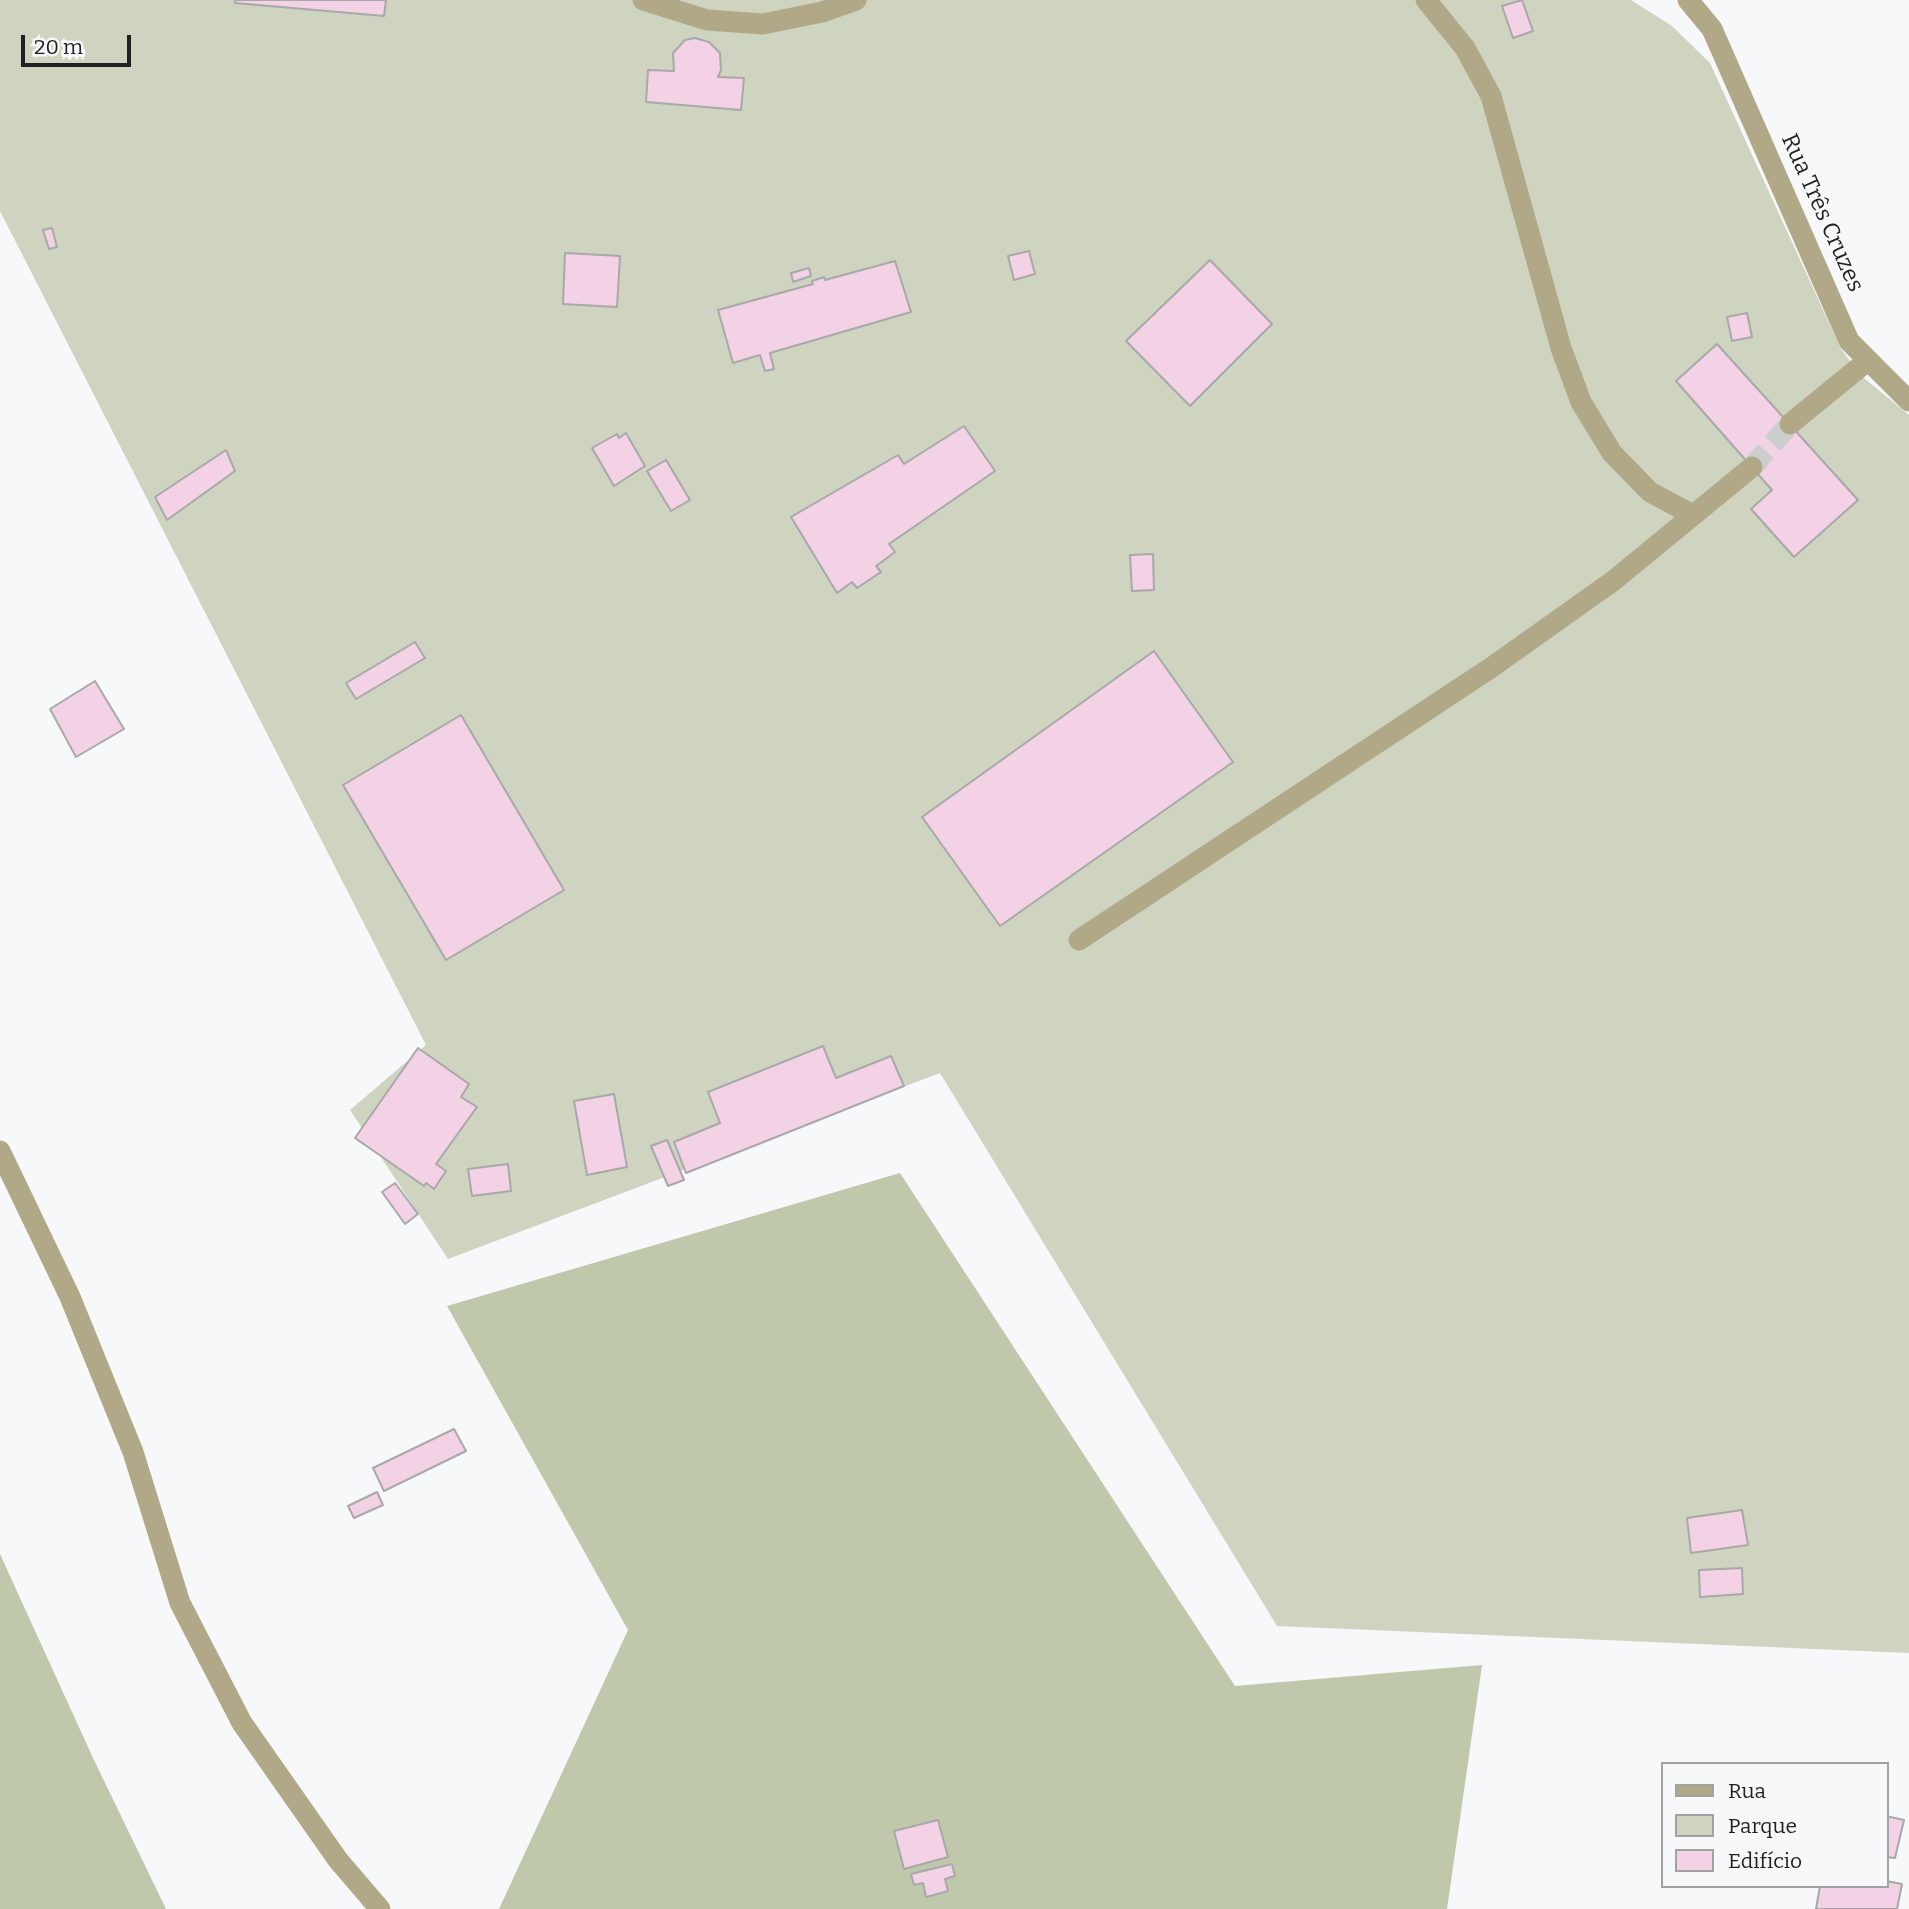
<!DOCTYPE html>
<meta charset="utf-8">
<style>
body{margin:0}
#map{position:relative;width:1909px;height:1909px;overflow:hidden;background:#f7f8fa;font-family:Bitter,serif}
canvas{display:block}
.legend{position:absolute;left:1661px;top:1762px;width:228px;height:126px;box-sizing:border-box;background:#f7f8fa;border:2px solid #a1a2a3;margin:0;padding:9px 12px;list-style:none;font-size:21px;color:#1f2020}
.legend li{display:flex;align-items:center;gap:14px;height:35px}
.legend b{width:35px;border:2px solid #a1a2a3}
.scale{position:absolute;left:21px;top:35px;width:110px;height:32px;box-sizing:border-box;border:4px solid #1f2020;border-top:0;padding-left:9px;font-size:21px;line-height:24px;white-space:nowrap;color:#1f2020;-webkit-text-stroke:5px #f7f8fa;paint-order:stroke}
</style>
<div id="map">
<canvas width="1909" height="1909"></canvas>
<ul class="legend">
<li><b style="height:9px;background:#b1a888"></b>Rua</li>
<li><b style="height:19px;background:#ced4c0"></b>Parque</li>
<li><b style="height:19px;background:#f2d2e4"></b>Edifício</li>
</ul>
<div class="scale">20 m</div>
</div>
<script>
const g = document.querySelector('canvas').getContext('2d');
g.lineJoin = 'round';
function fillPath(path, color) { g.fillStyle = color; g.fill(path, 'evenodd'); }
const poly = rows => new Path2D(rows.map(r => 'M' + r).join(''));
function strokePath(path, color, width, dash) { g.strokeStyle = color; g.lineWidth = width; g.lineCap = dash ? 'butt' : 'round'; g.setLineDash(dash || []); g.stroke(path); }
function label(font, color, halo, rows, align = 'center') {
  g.font = font + ' Bitter,serif'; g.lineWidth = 7; g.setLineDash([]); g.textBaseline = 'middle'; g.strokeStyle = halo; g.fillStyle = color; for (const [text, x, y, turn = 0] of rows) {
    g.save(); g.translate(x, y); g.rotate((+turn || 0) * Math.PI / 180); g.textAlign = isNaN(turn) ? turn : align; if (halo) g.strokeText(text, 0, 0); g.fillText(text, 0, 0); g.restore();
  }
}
const green = poly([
 [0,0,1631,0,1672,26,1710,63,1840,347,1859,374,1909,415,1909,1653,1277,1626,940,1073,448,1259,350,1110,426,1045,0,211]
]);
const forest = poly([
 [900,1173,1235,1686,1482,1665,1447,1909,499,1909,628,1630,447,1306],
 [0,1554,93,1758,166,1909,0,1909]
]);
const building = poly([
 [235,0,386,0,384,16,235,3,235,0],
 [1522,0,1533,31,1513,38,1502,6,1522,0],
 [695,38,709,42,720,53,721,70,718,77,744,78,741,110,646,102,648,70,674,71,673,53,685,40,695,38],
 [52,228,57,247,49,249,43,230,52,228],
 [1029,251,1035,274,1014,280,1008,256,1029,251],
 [565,253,620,256,617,307,563,304,565,253],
 [1210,260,1272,324,1190,406,1126,341,1210,260],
 [895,261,911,312,770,353,774,369,765,371,760,355,733,363,718,310,813,284,812,281,824,277,825,280,895,261],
 [809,268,811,276,793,282,791,273,809,268],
 [1747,313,1752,337,1732,341,1727,317,1747,313],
 [1717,344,1858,500,1794,557,1751,509,1772,490,1676,381,1717,344],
 [964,426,995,471,889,544,895,552,876,566,881,572,857,588,852,582,837,593,791,517,898,455,904,464,964,426],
 [626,433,645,466,614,486,592,448,617,434,619,438,626,433],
 [226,450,235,471,167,520,155,497,226,450],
 [666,460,690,500,671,511,647,471,666,460],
 [1153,554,1154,590,1132,591,1130,555,1153,554],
 [415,642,425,658,356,699,346,683,415,642],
 [1154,651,1233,762,1000,926,922,817,1154,651],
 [95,681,124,729,76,757,50,709,95,681],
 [461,715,564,890,446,960,343,785,461,715],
 [823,1046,836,1078,891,1056,904,1086,686,1173,674,1142,720,1123,708,1092,823,1046],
 [418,1048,469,1084,461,1097,477,1107,436,1164,446,1171,434,1189,426,1183,424,1186,355,1138,418,1048],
 [614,1094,627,1167,587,1175,574,1101,614,1094],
 [667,1140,684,1180,668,1186,651,1146,667,1140],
 [508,1164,511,1191,472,1196,468,1169,508,1164],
 [395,1183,418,1214,405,1224,382,1192,395,1183],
 [454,1429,466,1451,384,1491,373,1468,454,1429],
 [377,1492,383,1505,354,1518,348,1506,377,1492],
 [1742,1510,1748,1545,1691,1553,1687,1518,1742,1510],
 [1742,1568,1743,1594,1700,1597,1699,1570,1742,1568],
 [1886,1816,1904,1820,1895,1858,1886,1857,1886,1816],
 [938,1820,948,1857,904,1869,894,1831,938,1820],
 [952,1864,955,1876,945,1879,948,1891,926,1897,923,1883,914,1885,911,1874,952,1864],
 [1886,1881,1902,1884,1897,1909,1816,1909,1820,1886,1886,1886,1886,1881]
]);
const minorTunnel = poly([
 [1752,467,1790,424]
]);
const minor = poly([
 [643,0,707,20,763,24,822,12,856,0],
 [1426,0,1465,48,1491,96,1561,348,1581,402,1612,453,1650,492,1693,515],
 [1688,0,1712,29,1849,341,1909,401],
 [1790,424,1866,362],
 [1079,940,1492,667,1613,581,1752,467],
 [0,1151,70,1297,133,1452,180,1603,242,1723,338,1860,380,1909]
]);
const streetNames = [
 ["Rua Três Cruzes",1822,213,66]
];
fillPath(green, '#ced4c0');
fillPath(forest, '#bfc8aa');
fillPath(building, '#f2d2e4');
strokePath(building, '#a9a8a9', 2);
strokePath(minorTunnel, '#cccdce', 21, [21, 10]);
strokePath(minor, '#b1a888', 21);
label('23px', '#1f2020', '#f7f8fa', streetNames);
</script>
